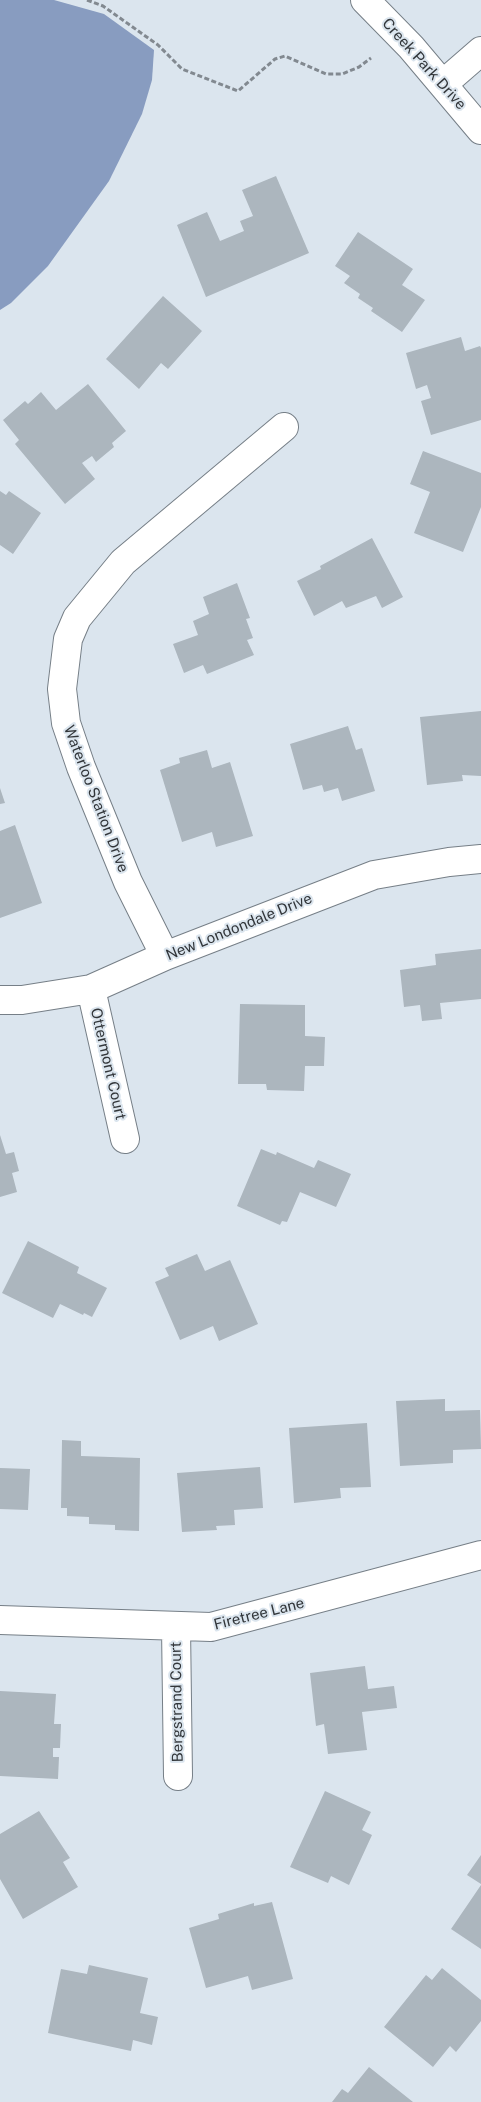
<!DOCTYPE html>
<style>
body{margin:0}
canvas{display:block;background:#dbe5ee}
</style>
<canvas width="481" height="2102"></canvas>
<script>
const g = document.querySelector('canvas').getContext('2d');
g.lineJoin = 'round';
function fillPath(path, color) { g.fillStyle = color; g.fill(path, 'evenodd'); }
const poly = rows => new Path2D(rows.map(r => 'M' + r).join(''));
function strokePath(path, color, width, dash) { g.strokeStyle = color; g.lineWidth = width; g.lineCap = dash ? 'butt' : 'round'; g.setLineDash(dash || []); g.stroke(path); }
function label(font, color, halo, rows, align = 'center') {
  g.font = font + ' "Public Sans",sans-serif'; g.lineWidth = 4; g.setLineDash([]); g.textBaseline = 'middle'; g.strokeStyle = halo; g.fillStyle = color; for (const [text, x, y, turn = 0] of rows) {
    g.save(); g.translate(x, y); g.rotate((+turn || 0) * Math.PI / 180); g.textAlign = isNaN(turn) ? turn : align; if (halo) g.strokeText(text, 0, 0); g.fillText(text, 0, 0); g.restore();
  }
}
const water = poly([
 [0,0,54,0,104,14,154,50,152,80,142,114,109,181,48,266,11,303,0,310]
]);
const building = poly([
 [276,176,309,253,206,297,177,225,207,212,220,241,244,231,240,221,253,216,242,190],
 [358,232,413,269,402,285,425,300,402,332,371,311,373,308,358,298,360,294,344,283,350,276,335,266],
 [163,296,202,331,168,369,161,363,139,389,106,359],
 [461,337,465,351,480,346,481,348,481,420,431,435,421,401,431,398,427,385,416,389,406,353],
 [88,384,126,431,112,443,114,447,96,462,92,456,82,463,95,479,65,504,15,444,19,440,3,420,25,401,28,404,41,392,56,410],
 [423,451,481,473,481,507,463,552,414,533,430,492,410,484],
 [0,491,6,495,9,491,41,513,13,554,0,545],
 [372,538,403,597,382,608,376,596,346,608,342,601,314,616,297,581,321,569,320,566],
 [237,583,250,618,246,619,253,638,247,640,254,655,207,674,203,665,184,673,173,644,198,635,193,621,209,614,203,597],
 [481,711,481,776,462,775,463,781,427,785,420,717],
 [348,726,356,750,362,748,375,791,342,801,338,788,324,792,322,785,303,790,290,744],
 [207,750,212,768,230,762,253,836,216,847,212,832,182,842,160,770,180,763,179,758],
 [0,788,5,803,0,804],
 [15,825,42,903,0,918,0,831],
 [481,949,481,999,440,1003,442,1019,422,1021,420,1005,404,1007,400,970,436,965,435,954],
 [240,1004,305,1005,305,1036,325,1037,324,1066,305,1066,304,1091,267,1090,266,1084,238,1084],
 [0,1135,6,1154,14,1152,19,1171,12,1173,17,1192,0,1197],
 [261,1149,276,1155,277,1152,314,1168,318,1160,351,1174,336,1207,300,1192,287,1222,282,1221,280,1225,237,1206],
 [28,1241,79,1267,77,1273,107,1288,92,1317,84,1313,83,1315,60,1304,53,1318,2,1293],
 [197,1254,205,1271,230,1260,258,1324,219,1341,213,1326,180,1340,155,1282,169,1276,165,1268],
 [445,1399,445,1411,480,1410,481,1449,453,1450,453,1463,400,1466,396,1401],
 [367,1423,371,1487,340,1488,341,1498,294,1503,289,1428],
 [62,1440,81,1441,81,1456,140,1458,139,1531,115,1530,115,1525,89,1524,89,1517,67,1516,67,1508,61,1508],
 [260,1467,263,1508,234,1510,235,1525,216,1526,217,1530,182,1532,177,1473],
 [0,1468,30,1469,28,1510,0,1509],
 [365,1666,368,1689,394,1686,397,1708,362,1712,367,1750,328,1754,324,1724,316,1726,310,1673],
 [0,1691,56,1694,54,1724,61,1724,60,1748,53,1748,53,1757,59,1757,58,1779,0,1776],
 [325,1791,371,1812,362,1830,372,1835,349,1885,331,1876,328,1883,290,1867],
 [39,1811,70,1858,63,1862,78,1887,23,1919,0,1879,0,1834],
 [481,1855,481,1884,467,1875],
 [481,1885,481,1949,451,1929],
 [272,1902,293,1979,252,1990,248,1976,206,1988,189,1928,219,1919,218,1914,254,1903,254,1906],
 [89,1965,148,1978,140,2013,158,2017,152,2045,133,2040,131,2051,48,2033,61,1969,87,1974],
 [442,1968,481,2000,481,2021,456,2052,450,2046,433,2067,384,2027,426,1975,432,1980],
 [369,2067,413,2102,332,2102,342,2089,348,2093]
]);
const path = poly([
 [87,0,103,6,158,45,182,69,238,91,275,59,285,56,326,74,342,74,359,67,371,58]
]);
const street = poly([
 [365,0,411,47,481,130],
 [443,84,481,51],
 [165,956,128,882,81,767,66,723,62,689,68,639,77,618,123,562,284,427],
 [91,989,125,1139],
 [0,1000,22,1000,91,989,165,956,374,875,449,862,481,859],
 [0,1620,211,1627,481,1555],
 [176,1627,178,1776]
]);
const streetNames = [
 ["Creek Park Drive",424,64,48],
 ["Waterloo Station Drive",96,799,69],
 ["New Londondale Drive",239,927,-22],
 ["Ottermont Court",108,1064,77],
 ["Firetree Lane",259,1614,-14],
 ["Bergstrand Court",177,1702,-91]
];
fillPath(water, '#889cc0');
fillPath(building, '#acb6be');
strokePath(street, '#767f87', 30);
strokePath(path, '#828990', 3, [5, 2.5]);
strokePath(street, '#fff', 28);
label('15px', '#32363a', '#dbe5ee', streetNames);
</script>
